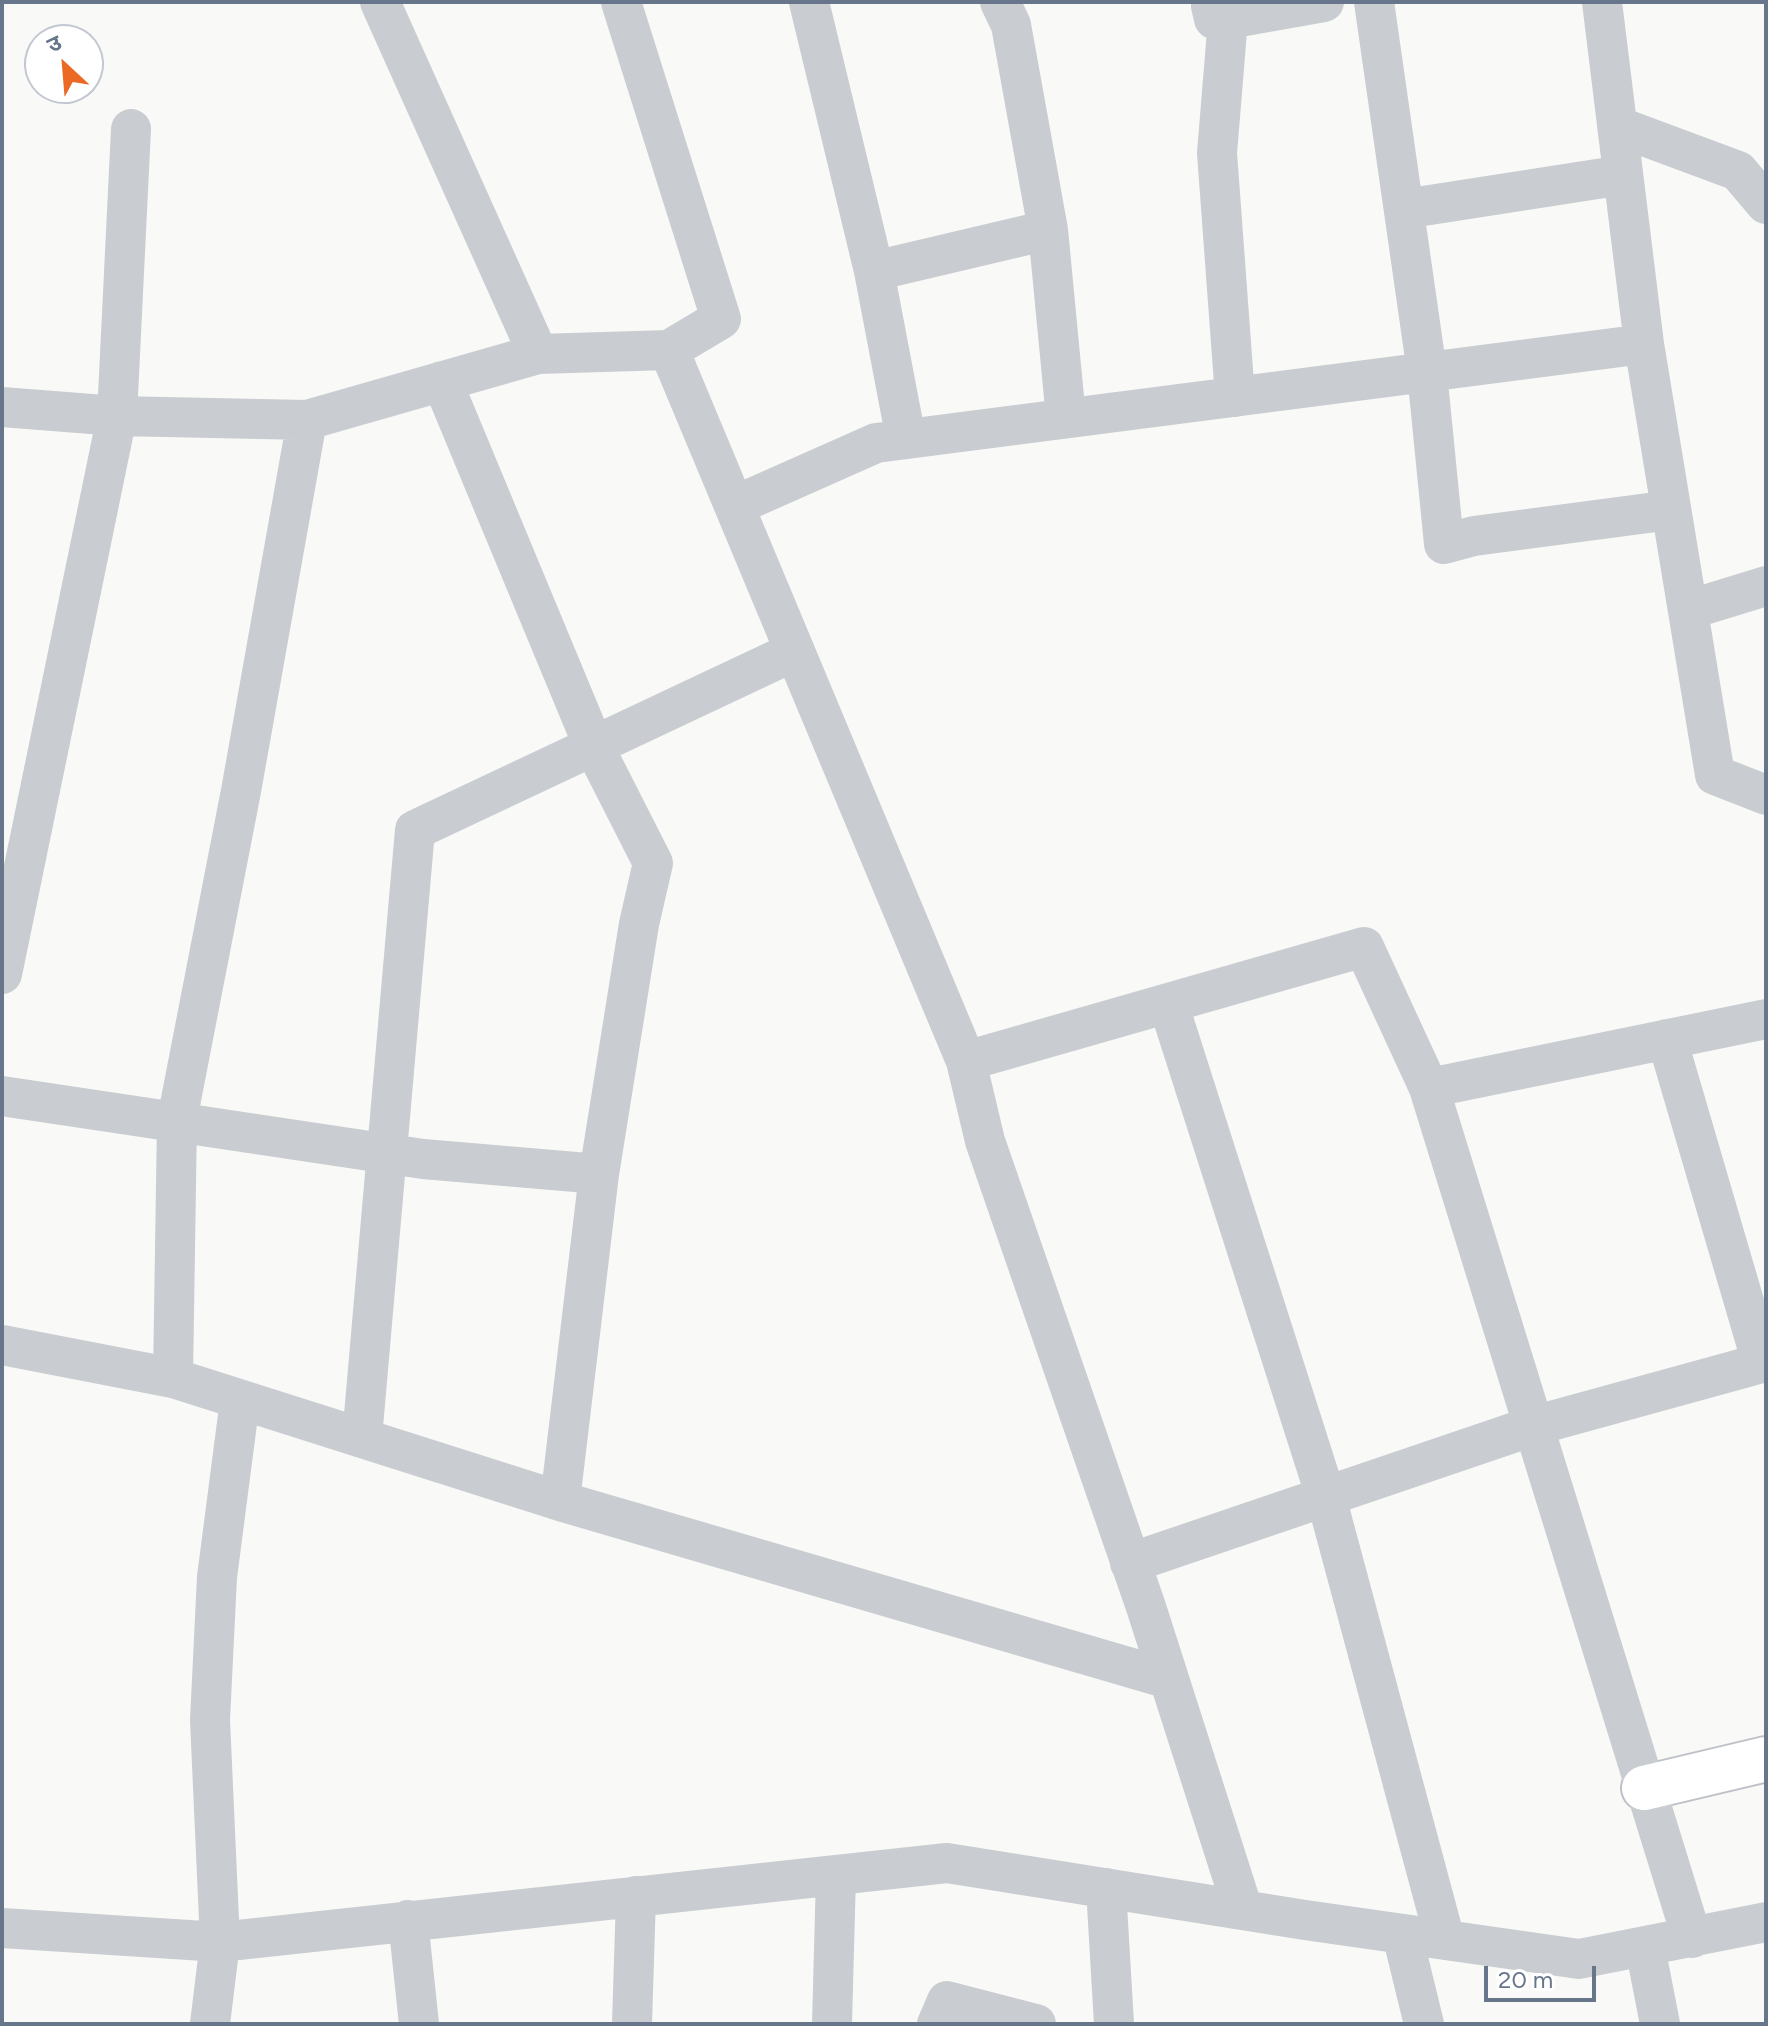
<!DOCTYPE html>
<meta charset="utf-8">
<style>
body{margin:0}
#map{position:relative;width:1768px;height:2026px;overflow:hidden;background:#f9faf7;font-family:Figtree,"Noto Sans Devanagari",sans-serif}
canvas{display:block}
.frame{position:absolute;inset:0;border:4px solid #67768a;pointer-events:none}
.north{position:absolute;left:24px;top:24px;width:80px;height:80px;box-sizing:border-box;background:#fff;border:2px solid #c2c8d0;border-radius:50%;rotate:334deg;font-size:22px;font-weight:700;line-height:32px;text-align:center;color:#67768a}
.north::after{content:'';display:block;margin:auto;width:28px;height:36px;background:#ec6925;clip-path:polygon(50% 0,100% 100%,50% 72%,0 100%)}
.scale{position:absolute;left:1484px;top:1966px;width:112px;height:36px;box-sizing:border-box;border:4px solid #67768a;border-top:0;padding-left:10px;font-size:24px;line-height:28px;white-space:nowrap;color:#67768a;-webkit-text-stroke:6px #fff;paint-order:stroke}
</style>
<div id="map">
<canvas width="1768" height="2026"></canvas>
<div class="frame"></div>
<div class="north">उ</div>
<div class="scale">20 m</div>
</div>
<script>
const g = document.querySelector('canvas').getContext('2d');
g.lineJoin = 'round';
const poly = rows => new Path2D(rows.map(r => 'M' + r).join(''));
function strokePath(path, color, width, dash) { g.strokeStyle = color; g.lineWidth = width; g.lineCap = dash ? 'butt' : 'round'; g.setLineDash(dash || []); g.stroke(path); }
const street = poly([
 [380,2,538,354,669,350,966,1061,985,1141,1146,1607,1243,1910],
 [621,2,721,319,669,350],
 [809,2,874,271,906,439],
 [1000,2,1011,25,1048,230,1066,418],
 [1374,2,1427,372,1644,344],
 [1602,2,1644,344,1715,775,1766,795],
 [1211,6,1214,19,1228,19,1324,2],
 [1228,19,1217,153,1235,397],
 [1617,126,1738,171,1766,204],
 [1404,209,1623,175],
 [874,271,1048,230],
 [442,381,594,747,653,863,639,924,599,1174],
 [2,407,117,416,307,420],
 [734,506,876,443,1427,372,1444,544,1474,536,1671,510],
 [1688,610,1766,586],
 [2,974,117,416,131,129],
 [1168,1003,1326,1497,1445,1940],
 [966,1061,1364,947,1429,1088,1692,1938],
 [1429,1088,1766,1019],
 [2,1096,423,1159,599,1174,560,1501],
 [2,1345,173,1378,560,1501,1169,1679],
 [173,1378,177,1120,241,791,307,420,538,354],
 [362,1438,415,830,795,651],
 [1130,1563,1533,1426,1762,1363,1667,1039],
 [1106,1888,1114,2024],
 [408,1920,419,2024],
 [2,1928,220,1942,947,1863,1305,1920,1579,1959,1766,1922],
 [1402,1934,1424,2024],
 [1645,1947,1660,2024],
 [210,2024,220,1942,210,1720,217,1577,240,1400],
 [632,2024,636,1896],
 [832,2024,836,1875],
 [937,2024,947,2001,1036,2024]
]);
const secondary = poly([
 [1644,1788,1766,1759]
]);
strokePath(secondary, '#bec1c7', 48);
strokePath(street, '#c9ccd0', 40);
strokePath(secondary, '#fff', 44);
</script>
